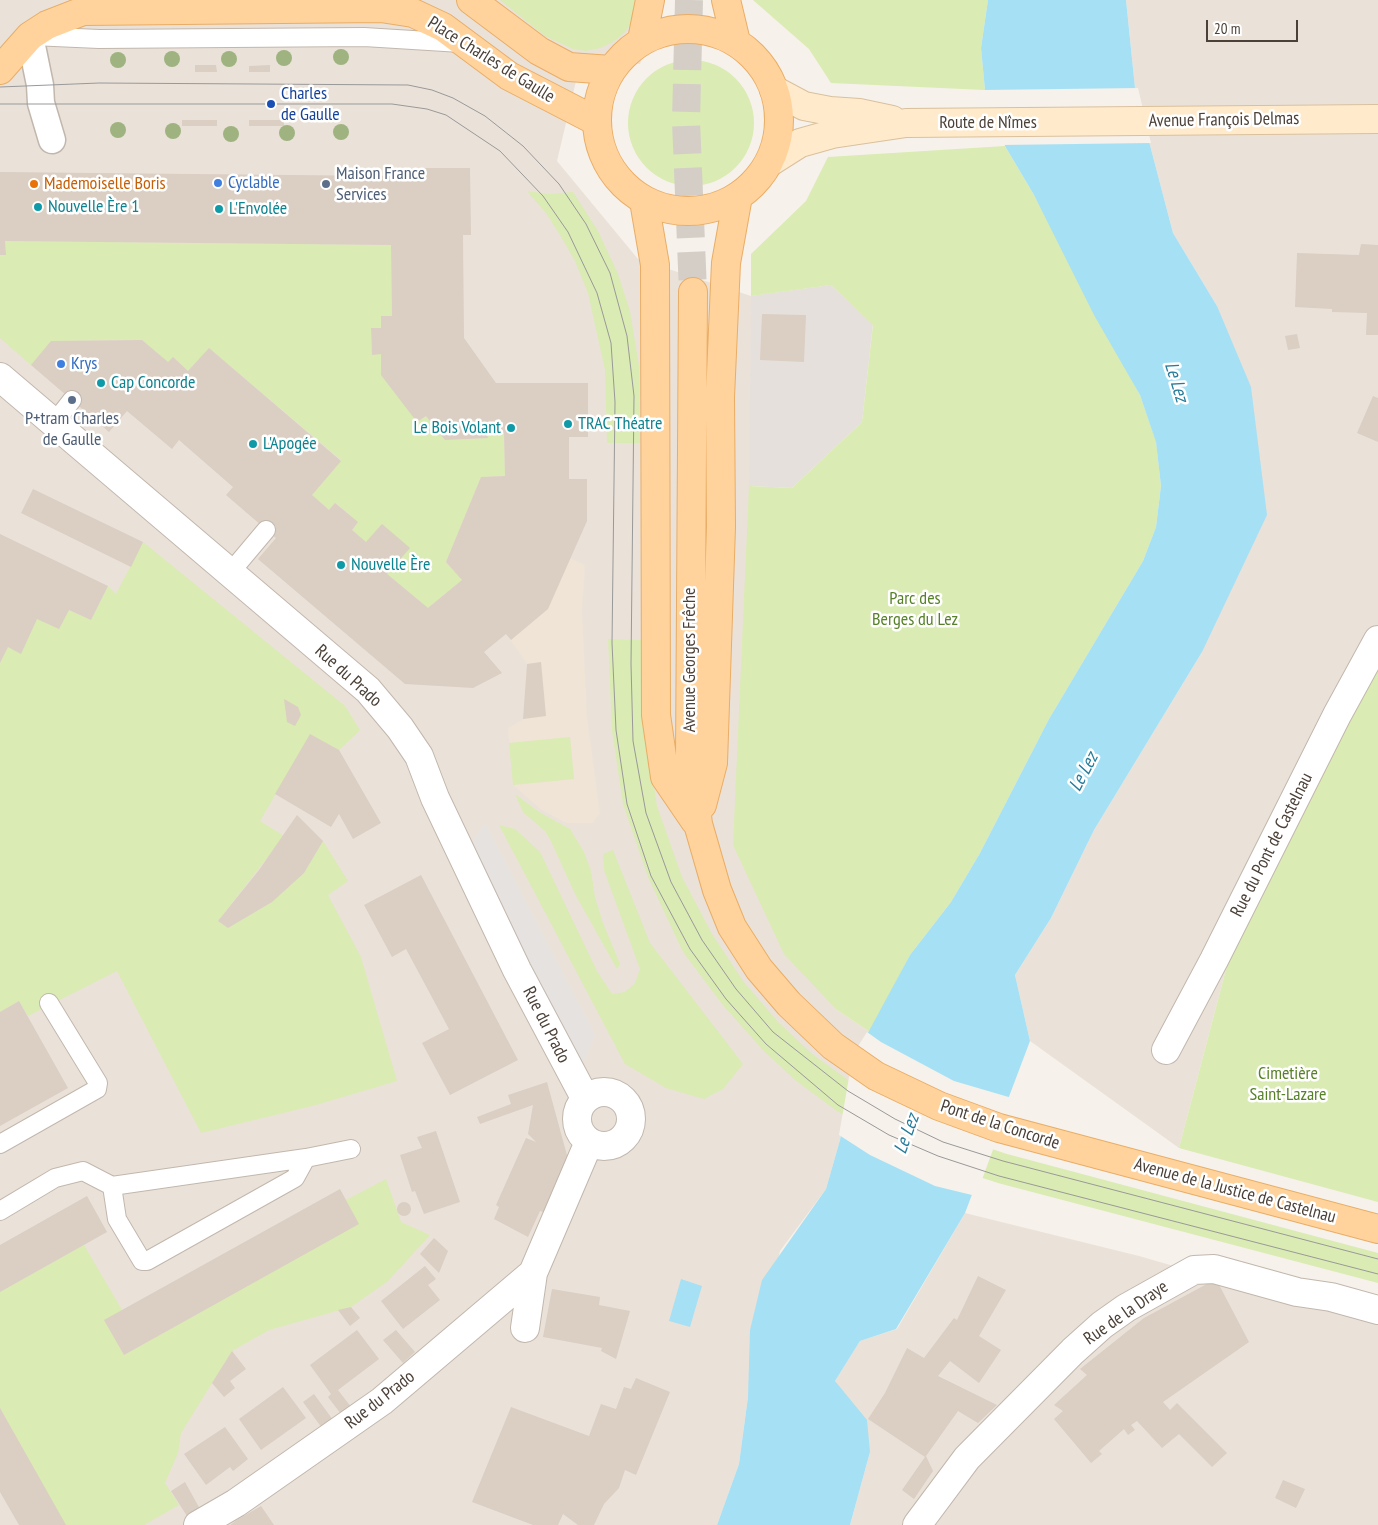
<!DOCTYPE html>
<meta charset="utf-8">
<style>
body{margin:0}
#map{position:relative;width:1378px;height:1525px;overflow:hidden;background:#f6f1eb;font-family:"PT Sans Narrow",sans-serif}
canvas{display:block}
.scale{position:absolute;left:1206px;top:20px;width:92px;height:22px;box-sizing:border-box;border:2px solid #4b4138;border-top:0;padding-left:6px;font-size:15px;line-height:18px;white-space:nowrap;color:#4b4138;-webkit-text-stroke:4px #fff;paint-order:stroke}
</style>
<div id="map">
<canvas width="1378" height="1525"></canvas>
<div class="scale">20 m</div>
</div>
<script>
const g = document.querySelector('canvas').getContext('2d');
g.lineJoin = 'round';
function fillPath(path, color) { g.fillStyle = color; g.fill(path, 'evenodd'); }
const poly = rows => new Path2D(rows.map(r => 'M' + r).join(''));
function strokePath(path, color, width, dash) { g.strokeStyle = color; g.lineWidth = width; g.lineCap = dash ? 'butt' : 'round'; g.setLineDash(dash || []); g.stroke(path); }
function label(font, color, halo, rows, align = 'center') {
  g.font = font + ' "PT Sans Narrow",sans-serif'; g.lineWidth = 5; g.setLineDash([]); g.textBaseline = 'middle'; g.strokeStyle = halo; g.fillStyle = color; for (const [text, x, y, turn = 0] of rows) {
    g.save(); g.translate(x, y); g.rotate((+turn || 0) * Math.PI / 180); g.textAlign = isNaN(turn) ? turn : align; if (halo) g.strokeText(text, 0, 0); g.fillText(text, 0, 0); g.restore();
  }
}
const residential = poly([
 [0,0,664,0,640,64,581,60,557,161,638,259,751,296,831,285,749,486,837,1010,870,1032,856,1055,840,1140,826,1189,780,1251,748,1397,739,1464,717,1525,0,1525],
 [1126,0,1378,0,1378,660,1229,958,1179,1148,1030,1041,1015,975,1051,918,1094,830,1202,652,1217,306,1173,233,1135,88],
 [965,1213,1139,1256,1378,1325,1378,1525,850,1525,870,1452,835,1381,860,1341,897,1329]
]);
const industrial = poly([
 [831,285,873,324,862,422,792,488,749,486,751,296]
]);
const education = poly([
 [542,545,585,565,582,612,587,716,600,813,593,823,566,823,540,809,513,785,508,728,523,719,527,664,506,634]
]);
const green = poly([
 [500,0,637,0,631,23,625,32,613,42,600,48,586,51,573,49,545,36],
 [753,0,988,0,981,48,985,90,831,83,809,49],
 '628 123a63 63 0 1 1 126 0a63 63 0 1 1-126 0Z',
 [1005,146,1034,195,1140,395,1156,441,1161,486,1156,527,1143,561,1049,719,980,853,951,902,910,955,870,1032,837,1010,784,954,733,845,749,486,792,488,862,422,873,325,831,285,751,296,751,254,806,201,828,157],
 [527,191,548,194,573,192,598,231,618,274,630,311,639,366,640,443,607,443,605,370,588,293,575,261,560,235,546,213],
 [5,241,391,245,392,316,381,317,381,328,371,329,372,354,381,354,417,422,426,416,445,440,487,438,487,434,504,433,505,476,481,477,446,562,462,580,428,608,387,574,409,548,366,542,352,530,358,522,336,503,329,510,312,495,341,460,209,348,188,371,173,357,168,362,142,340,52,341,31,365,0,338,0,255,6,255],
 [143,542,345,706,360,730,339,750,310,735,260,821,284,836,218,921,228,928,272,902,304,873,323,841,348,881,328,895,361,957,397,1081,316,1105,201,1133,117,971,28,1016,19,1001,0,1012,0,663,8,647,21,653,37,619,69,610,91,620,108,586,116,594],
 [608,639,641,640,646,736,657,806,682,877,712,934,743,981,778,1022,812,1054,848,1080,899,1112,947,1134,1007,1154,1378,1253,1378,1283,998,1183,937,1163,889,1141,837,1111,795,1080,763,1050,722,1004,683,952,648,877,623,804,612,731],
 [1378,660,1378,1202,1179,1148,1229,958],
 [570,737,574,779,513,785,509,743],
 [515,794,539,812,570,829,584,852,591,871,595,897,603,923,620,964,617,969,575,894,551,841,545,831,523,812],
 [499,825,515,829,540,852,597,971,612,994,625,992,635,983,640,969,604,870,603,854,613,850,650,943,743,1064,723,1089,704,1099,666,1088,625,1064],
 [386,1179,401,1222,430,1235,388,1281,351,1307,269,1330,232,1351,181,1433,178,1453,165,1483,179,1505,144,1525,65,1525,0,1408,0,1292,84,1245,122,1310,105,1320,124,1355,358,1224,346,1200]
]);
const parking = poly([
 [485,823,595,1035,575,1081,463,856]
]);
const water = poly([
 [988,0,1126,0,1135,88,1173,233,1217,306,1251,387,1267,515,1202,652,1094,830,1051,918,1015,975,1030,1041,965,1213,896,1329,860,1341,835,1381,867,1420,870,1452,850,1525,717,1525,739,1464,748,1397,750,1330,762,1280,826,1189,840,1140,856,1055,910,955,951,902,980,853,1049,719,1143,561,1156,527,1161,486,1156,442,1140,395,1094,315,1034,195,1005,146,985,90,981,48],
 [681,1279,702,1286,690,1327,669,1321]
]);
const pier = poly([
 [1138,88,1151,143,1001,145,983,90],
 [867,1032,881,1042,954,1081,1012,1098,976,1196,935,1186,870,1155,839,1135,853,1054]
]);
const building = poly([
 [195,65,216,65,217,72,195,72],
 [270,65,270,72,249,72,249,66],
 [182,120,217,120,217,126,182,126],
 [249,120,284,120,284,126,249,126],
 [387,168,470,168,471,235,463,235,464,338,496,383,588,383,588,437,569,437,569,479,587,479,587,521,548,609,511,640,506,634,484,652,502,673,473,688,405,684,258,559,276,538,226,495,233,487,179,440,172,449,127,411,109,432,31,365,51,341,142,340,168,362,173,357,188,371,209,348,341,461,312,495,329,510,335,503,358,522,352,530,366,542,382,524,410,548,387,574,428,608,462,580,446,562,481,477,505,476,504,433,487,434,488,438,445,440,426,416,417,422,381,375,381,354,372,355,371,328,381,328,381,316,392,316,391,245,5,241,6,255,0,255,0,172,387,176],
 [1361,244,1378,245,1378,335,1366,335,1367,313,1332,312,1332,309,1295,307,1297,253,1359,255],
 [762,314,806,315,804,362,760,360],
 [1297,334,1300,348,1288,350,1285,336],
 [1373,396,1378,398,1378,442,1357,433],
 [33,489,143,542,131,567,21,513],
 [0,534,108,586,91,620,69,610,59,629,37,619,21,654,8,647,0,663],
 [541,662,546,716,523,719,527,664],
 [284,699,298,707,301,715,295,726,287,722],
 [310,734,339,750,381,823,353,839,339,814,331,827,275,794],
 [297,815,323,841,304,873,272,902,228,928,218,921,259,870],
 [421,875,518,1060,450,1095,422,1043,449,1029,406,949,392,957,364,905],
 [19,1001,68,1088,0,1126,0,1012],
 [547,1082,568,1159,546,1213,540,1211,528,1237,494,1219,499,1207,496,1205,526,1138,536,1142,528,1134,533,1105,480,1124,477,1117,511,1104,508,1095],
 [436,1131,460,1202,424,1214,415,1191,412,1192,400,1155,422,1148,417,1137],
 [340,1189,359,1224,124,1355,104,1320],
 [87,1196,107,1232,0,1292,0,1245],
 '397 1209a7 7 0 1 1 14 0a7 7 0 1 1-14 0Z',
 [434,1238,448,1251,439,1273,420,1254],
 [425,1266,436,1279,428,1285,440,1300,403,1329,381,1301],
 [978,1276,1006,1290,979,1336,1001,1350,979,1383,950,1361,938,1376,997,1405,978,1423,958,1411,926,1456,933,1471,914,1499,902,1490,925,1457,868,1419,885,1393,907,1348,924,1358,954,1318,957,1320],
 [1216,1279,1249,1342,1163,1402,1170,1410,1177,1403,1227,1453,1212,1467,1179,1434,1162,1448,1137,1421,1131,1425,1135,1430,1128,1435,1124,1429,1099,1451,1102,1454,1091,1463,1054,1419,1063,1411,1054,1405,1087,1375,1080,1369,1144,1318],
 [552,1289,600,1297,599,1305,630,1311,616,1359,601,1351,602,1348,543,1337],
 [351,1307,360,1318,350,1326,338,1310],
 [357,1330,379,1359,338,1390,351,1407,341,1414,328,1397,331,1394,310,1365],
 [396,1330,415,1352,403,1363,383,1340],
 [232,1351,246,1369,230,1381,235,1388,224,1397,212,1383],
 [636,1378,670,1392,636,1475,625,1470,619,1488,604,1504,594,1525,578,1525,563,1514,558,1525,533,1525,472,1502,511,1407,589,1436,601,1404,616,1409,624,1387,631,1389],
 [283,1387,306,1418,261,1450,239,1419],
 [314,1394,333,1420,322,1428,303,1402],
 [0,1408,66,1525,19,1525,0,1492],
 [225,1427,248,1459,233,1471,230,1467,206,1485,184,1454],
 [1283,1480,1305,1489,1296,1508,1275,1498],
 [185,1482,200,1509,187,1516,171,1491],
 [261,1506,274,1525,230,1525,237,1520]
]);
const primaryTunnel = poly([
 [689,0,686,121,693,292]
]);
const service = poly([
 [32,36,99,39,364,37,461,43],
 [54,423,72,400],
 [229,574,266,530],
 [0,1144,97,1089,98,1083,49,1003],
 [112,1186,306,1158,351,1149],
 [0,1211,55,1178,83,1171,112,1186,117,1219,142,1261,147,1261,295,1178,306,1158]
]);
const pedestrian = poly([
 [30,36,40,85,41,103,52,140]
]);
const minor = poly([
 [0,377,368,690,400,728,419,756,435,798,517,970,585,1098],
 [1166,1050,1214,960,1337,715,1378,640],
 '577 1119a27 27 0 1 1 54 0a27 27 0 1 1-54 0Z',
 [525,1328,533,1273],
 [198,1525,236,1503,382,1401,533,1273,589,1142],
 [917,1525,967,1458,1073,1351,1102,1325,1126,1308,1194,1270,1214,1269,1297,1292,1331,1297,1378,1310]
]);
const secondary = poly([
 [774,90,804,106,830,111,859,113,892,120],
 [770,162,800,143,832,134,906,123,1378,119]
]);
const primary = poly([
 [471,0,539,51,569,67,611,70],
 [726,0,736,42],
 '597 120a91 91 0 1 1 182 0a91 91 0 1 1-182 0Z',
 [642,40,650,0],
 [0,70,30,36,47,25,83,11,381,8,413,13,443,27,509,76,596,121],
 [644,201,655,265,656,715,665,777,695,821],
 [693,292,690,757,698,824,717,890,732,927,759,969,789,1004,833,1046,876,1076,939,1106,999,1128,1378,1229],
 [702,805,713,763,721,527,720,397,726,263,738,196]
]);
const tram = poly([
 [0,87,99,83,408,85,432,90,453,98,485,116,523,146,559,184,586,224,610,273,627,336,634,396,631,664,633,741,646,813,671,882,702,940,736,989,773,1032,848,1091,895,1119,943,1142,1003,1161,1378,1259],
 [0,104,392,104,427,109,446,115,500,151,543,196,568,232,597,293,611,343,615,402,612,643,616,730,627,804,651,876,690,949,726,999,766,1044,838,1105,889,1135,938,1156,999,1176,1378,1274]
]);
const trees = [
 [341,57],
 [284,58],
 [172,59],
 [229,59],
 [118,60],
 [118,130],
 [173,131],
 [341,132],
 [287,133],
 [231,134]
];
const markers = [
 [271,104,5,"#1a4fb4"],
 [218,183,5,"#3f7fe0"],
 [34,184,5,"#e8710a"],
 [326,184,5,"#5c6f8a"],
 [38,207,5,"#0f9aa8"],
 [219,209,5,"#0f9aa8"],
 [61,364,5,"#3f7fe0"],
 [101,383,5,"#0f9aa8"],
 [72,400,5,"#5c6f8a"],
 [568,424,5,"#0f9aa8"],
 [511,428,5,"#0f9aa8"],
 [253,444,5,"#0f9aa8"],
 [341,565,5,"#0f9aa8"]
];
const streetNames = [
 ["Place Charles de Gaulle",491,60,32],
 ["Avenue François Delmas",1224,120,-1],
 ["Route de Nîmes",988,123],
 ["Avenue Georges Frêche",690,660,-90],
 ["Rue du Prado",348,676,42],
 ["Rue du Pont de Castelnau",1272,845,-63],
 ["Rue du Prado",546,1025,63],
 ["Pont de la Concorde",1000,1125,18],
 ["Avenue de la Justice de Castelnau",1235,1191,15],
 ["Rue de la Draye",1126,1313,-35],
 ["Rue du Prado",380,1400,-38]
];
const transitNames = [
 ["Charles",281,94],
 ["de Gaulle",281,115]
];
const serviceNames = [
 ["Maison France",336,174],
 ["Services",336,195],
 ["P+tram Charles",72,419,"center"],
 ["de Gaulle",72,440,"center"]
];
const shopNames = [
 ["Cyclable",228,183],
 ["Krys",71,364]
];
const foodNames = [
 ["Mademoiselle Boris",44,184]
];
const cultureNames = [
 ["Nouvelle Ère 1",48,207],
 ["L'Envolée",229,209],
 ["Cap Concorde",111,383],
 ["TRAC Théatre",578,424],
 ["Le Bois Volant",501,428,"right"],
 ["L'Apogée",263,444],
 ["Nouvelle Ère",351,565]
];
const parkNames = [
 ["Parc des",915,599],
 ["Berges du Lez",915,620],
 ["Cimetière",1288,1074],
 ["Saint-Lazare",1288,1095]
];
const waterNames = [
 ["Le Lez",1176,382,73],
 ["Le Lez",1084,772,-62],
 ["Le Lez",907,1134,-70]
];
fillPath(residential, '#eae2d9');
fillPath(industrial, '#e6e0dc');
fillPath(education, '#efe4d5');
fillPath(green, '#daebb3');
fillPath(parking, '#e5e2df');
fillPath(water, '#a6e0f4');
fillPath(pier, '#f6f1eb');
fillPath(building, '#dbcec3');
strokePath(primaryTunnel, '#d4cec7', 28, [28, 14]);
strokePath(service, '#c2b7ad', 20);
strokePath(pedestrian, '#c2b7ad', 29);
strokePath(minor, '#c2b7ad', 30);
strokePath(secondary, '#dac09c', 30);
strokePath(primary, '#e9ad66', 30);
strokePath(service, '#fff', 18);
strokePath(pedestrian, '#fff', 26);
strokePath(minor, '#fff', 28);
strokePath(secondary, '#ffebcc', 28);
strokePath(primary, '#ffd39b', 28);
strokePath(tram, '#999', 1);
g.fillStyle = '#9fb380';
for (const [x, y] of trees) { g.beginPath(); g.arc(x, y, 8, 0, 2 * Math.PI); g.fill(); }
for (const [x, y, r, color] of markers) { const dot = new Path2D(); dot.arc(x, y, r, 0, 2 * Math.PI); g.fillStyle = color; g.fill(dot); strokePath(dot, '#fff', 2); }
label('18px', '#4b4138', '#fff', streetNames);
label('18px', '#164399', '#fff', transitNames, 'left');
label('18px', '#4e5e75', '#fff', serviceNames, 'left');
label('18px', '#366cbe', '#fff', shopNames, 'left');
label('18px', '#c56008', '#fff', foodNames, 'left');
label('18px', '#0d838f', '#fff', cultureNames, 'left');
label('18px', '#578028', '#fff', parkNames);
label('italic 19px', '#267b9a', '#fff', waterNames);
</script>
